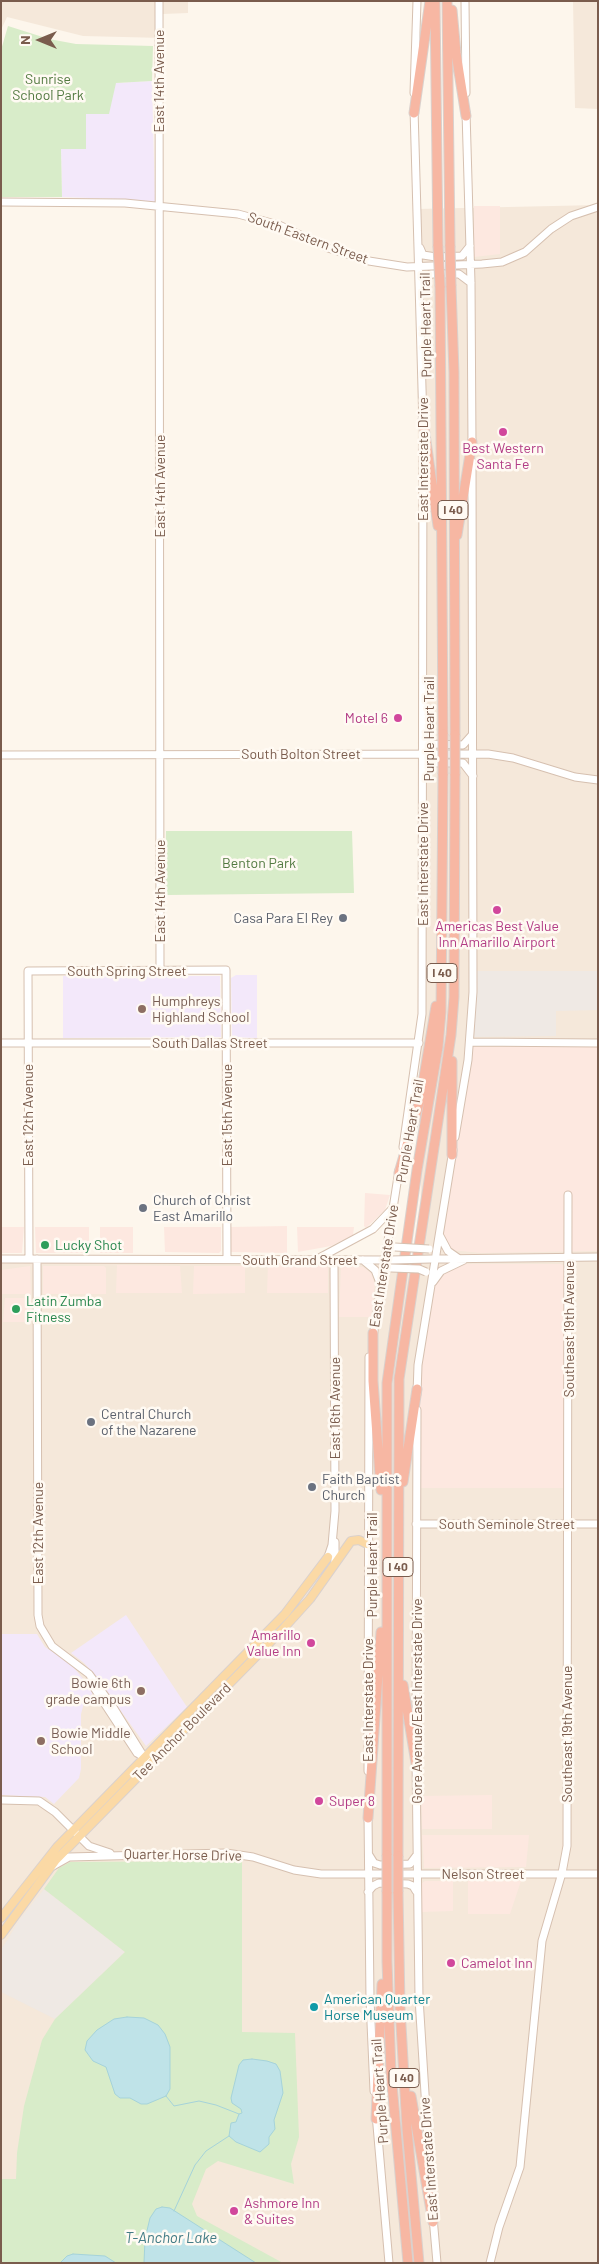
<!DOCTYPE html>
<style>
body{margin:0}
#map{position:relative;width:599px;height:2264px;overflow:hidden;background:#fdf6ec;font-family:Barlow,sans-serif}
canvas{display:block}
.frame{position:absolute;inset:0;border:2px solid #7a5c4d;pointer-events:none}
.north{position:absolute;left:15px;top:15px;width:50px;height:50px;-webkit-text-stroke:4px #fffaf3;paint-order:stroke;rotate:270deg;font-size:14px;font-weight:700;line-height:20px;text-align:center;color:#7a5c4d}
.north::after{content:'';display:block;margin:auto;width:18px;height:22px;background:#7a5c4d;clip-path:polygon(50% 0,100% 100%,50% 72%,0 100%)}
</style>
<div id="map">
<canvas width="599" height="2264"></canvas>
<div class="frame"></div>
<div class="north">N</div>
</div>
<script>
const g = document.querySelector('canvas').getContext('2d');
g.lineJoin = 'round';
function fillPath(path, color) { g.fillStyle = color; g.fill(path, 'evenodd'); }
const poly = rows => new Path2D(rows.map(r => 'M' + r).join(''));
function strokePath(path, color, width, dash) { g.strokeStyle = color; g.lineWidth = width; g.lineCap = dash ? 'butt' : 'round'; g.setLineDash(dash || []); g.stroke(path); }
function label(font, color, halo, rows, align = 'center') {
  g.font = font + ' Barlow,sans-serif'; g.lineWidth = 5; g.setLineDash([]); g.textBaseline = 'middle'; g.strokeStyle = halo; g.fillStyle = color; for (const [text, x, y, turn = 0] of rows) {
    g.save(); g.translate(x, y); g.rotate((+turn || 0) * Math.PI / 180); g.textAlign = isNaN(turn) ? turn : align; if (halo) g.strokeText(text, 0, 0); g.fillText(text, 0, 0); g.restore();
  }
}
const residential = poly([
 [1,1,188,1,188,13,163,14,163,38,83,36,7,17,1,30],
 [573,1,598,1,598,109,575,108],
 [598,205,598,2263,1,2263,1,1263,421,1262,417,209]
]);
const commercial = poly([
 [474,206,500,206,500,254,474,257],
 [473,1047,598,1047,598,1251,481,1253,451,1250,442,1235],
 [365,1193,390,1195,385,1210,366,1228,364,1226],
 [287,1226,287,1253,231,1252,231,1227],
 [1,1227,24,1227,22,1253,1,1253],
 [35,1227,89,1227,89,1251,88,1253,36,1253],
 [100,1227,133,1227,133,1253,100,1253],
 [164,1227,221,1227,221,1251,219,1253,165,1252],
 [297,1227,354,1227,353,1235,331,1246,298,1252],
 [458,1264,561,1264,565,1267,565,1488,420,1488,420,1374,433,1287,439,1276],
 [117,1265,180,1266,182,1293,116,1293],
 [268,1265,326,1266,328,1268,328,1293,267,1293],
 [30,1266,31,1294,1,1294,1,1270],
 [43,1266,104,1266,106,1268,106,1294,43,1294],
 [194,1266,245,1266,245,1293,193,1294],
 [341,1266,363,1267,371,1273,375,1284,371,1317,339,1317],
 [5,1298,31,1298,31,1322,3,1322],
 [492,1795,492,1829,422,1829,421,1796],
 [422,1835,529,1835,526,1867,424,1868],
 [425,1881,453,1881,453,1911,422,1912,422,1883],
 [468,1881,521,1881,510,1914,468,1914]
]);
const industrial = poly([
 [475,971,598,971,598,1010,556,1011,556,1036,471,1037],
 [44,1889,125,1952,55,2019,1,1992,1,1950,20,1919]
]);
const education = poly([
 [152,81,155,204,119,199,62,197,61,148,86,149,86,113,115,83],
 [236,975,257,975,257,1038,232,1037,231,978],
 [63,976,220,976,221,1037,63,1038],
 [126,1615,187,1707,146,1746,95,1675,84,1663,71,1653],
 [1,1634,37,1634,45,1647,70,1663,94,1692,84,1703,81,1714,81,1769,79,1778,54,1804,45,1797,1,1795]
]);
const green = poly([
 [8,26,49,39,76,44,153,46,152,81,116,83,109,114,86,114,86,149,61,149,62,197,1,197,1,50],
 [166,831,352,831,354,893,167,895,165,893],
 [227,1861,242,1862,242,2032,295,2033,299,2137,291,2164,294,2184,218,2161,206,2169,192,2204,197,2216,283,2263,1,2263,1,2179,16,2179,17,2153,24,2106,42,2040,55,2019,125,1952,44,1889,59,1868,70,1862]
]);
const water = poly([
 [127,2017,144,2018,158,2025,165,2034,170,2047,170,2089,166,2096,147,2104,141,2104,130,2098,120,2098,115,2094,106,2067,93,2061,85,2050,87,2041,97,2030,114,2019,127,2017],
 [252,2059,267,2061,276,2064,280,2071,283,2093,274,2120,275,2129,269,2137,269,2144,260,2152,236,2142,229,2136,231,2123,236,2122,239,2114,242,2113,241,2109,232,2103,231,2098,239,2065,243,2060,252,2059],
 [162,2207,170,2208,256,2263,144,2263,145,2239,150,2218,156,2209,162,2207],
 [73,2254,105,2256,116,2263,60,2263,67,2256,73,2254]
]);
const stream = poly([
 [166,2096,174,2106,199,2101,216,2105,239,2114],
 [174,2211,195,2165,206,2151,229,2136]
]);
const secondary = poly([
 [159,1,160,971],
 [465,1,466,93],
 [414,93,417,1],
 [414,109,423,423],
 [466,112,471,283,472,446],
 [1,202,125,203,238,214,279,225,328,248,369,261,407,267,482,264,502,262,525,252,551,229,571,216,598,207],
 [420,248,423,255,436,257,462,256,470,246],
 [420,285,431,274,459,274,471,283],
 [424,736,428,742,433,744,463,745,472,735],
 [1,755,488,754,513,758,575,777,598,780],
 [424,774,428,765,433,763,463,763,473,776],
 [470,1042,598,1043],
 [1,1043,419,1043],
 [455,1137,468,1060,473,992,472,462],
 [403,1147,422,1014,423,441],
 [440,1236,448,1251,458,1258],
 [319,1258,373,1229,392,1209],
 [1,1259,388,1260],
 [29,1259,28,971,226,970,227,1259],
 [37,1259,38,1615,40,1626,52,1646,89,1674,113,1707,144,1757,151,1764],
 [433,1259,598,1257],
 [363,1260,375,1270,380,1283],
 [433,1282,441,1271,464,1260],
 [373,1337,399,1170],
 [417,1394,418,1365,453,1150],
 [416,1524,598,1524],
 [335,1542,335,1562],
 [328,1557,332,1545,335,1511,334,1260],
 [93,1686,137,1753,144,1757],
 [416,1749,417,1410],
 [416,1760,419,1998,431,2189],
 [368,1771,369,1357],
 [1,1800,39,1801,55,1812,89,1846,110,1853],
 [368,1815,370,2000,374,2091],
 [369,1855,374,1863,380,1865,410,1864,416,1856],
 [53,1866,69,1857,226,1853,253,1857,294,1870,321,1874,598,1874],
 [368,1892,373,1886,379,1883,408,1884,413,1886,416,1891],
 [376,2114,389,2263],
 [433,2217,437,2263],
 [490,2263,499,2227,520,2167,542,1941,562,1873,567,1846,568,1195]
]);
const primary = poly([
 [1,1918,57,1847,285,1614,328,1557],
 [1,1935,56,1860,282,1630,310,1599,351,1541,359,1540,367,1544]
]);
const highway = poly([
 [435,1,438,246],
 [447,1,450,246],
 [452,10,456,53,466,116],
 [414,113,430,1],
 [440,286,443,734],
 [451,286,454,373,455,735],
 [423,420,438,526],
 [457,535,472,442],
 [452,1061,452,1155],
 [399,1173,420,1100,436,1006],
 [373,1333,373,1381,381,1490],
 [403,1482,417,1389],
 [403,1685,416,1763],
 [368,1818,381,1632],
 [387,1855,387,1383,417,1170,438,1047,441,1012,443,774],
 [398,1856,399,1379,451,1035,454,997,455,774],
 [387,1892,387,1961,391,2073,408,2263],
 [398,1892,400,2008,407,2129,419,2263],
 [411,2096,433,2222],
 [376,2119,382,1984]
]);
const secondaryBridge = poly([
 [395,1247,429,1249],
 [391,1260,431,1259],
 [391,1268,419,1269,426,1272]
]);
const highwayBridge = poly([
 [438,246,440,286],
 [450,246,451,286],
 [443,734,443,774],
 [455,735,455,774],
 [387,1855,387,1892],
 [398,1856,398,1892]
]);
const markers = [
 [503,432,5,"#d1479c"],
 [398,718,5,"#d1479c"],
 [497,910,5,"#d1479c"],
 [343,918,5,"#6b7280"],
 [142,1009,5,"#8d6e63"],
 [143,1208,5,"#6b7280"],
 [45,1245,5,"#2e9e5b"],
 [16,1309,5,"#2e9e5b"],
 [91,1422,5,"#6b7280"],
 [312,1487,5,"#6b7280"],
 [311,1643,5,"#d1479c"],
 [141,1691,5,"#8d6e63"],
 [41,1741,5,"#8d6e63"],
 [319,1801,5,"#d1479c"],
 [451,1963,5,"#d1479c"],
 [314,2007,5,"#0f9aa8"],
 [234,2211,5,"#d1479c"]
];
const shields = [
 [453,510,30],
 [442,973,30],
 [398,1567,30],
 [404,2078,30]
];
const shieldNames = [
 ["I 40",453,510],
 ["I 40",442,973],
 ["I 40",398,1567],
 ["I 40",404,2078]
];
const parkNames = [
 ["Sunrise",48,79],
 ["School Park",48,95],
 ["Benton Park",259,863]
];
const streetNames = [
 ["East 14th Avenue",159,81,-90],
 ["South Eastern Street",308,238,20],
 ["Purple Heart Trail",426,325,-91],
 ["East Interstate Drive",423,459,-90],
 ["East 14th Avenue",160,486,-90],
 ["Purple Heart Trail",429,729,-90],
 ["South Bolton Street",301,754],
 ["East Interstate Drive",423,864,-90],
 ["East 14th Avenue",160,891,-90],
 ["South Spring Street",127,971],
 ["South Dallas Street",210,1043],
 ["East 12th Avenue",28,1115,-90],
 ["East 15th Avenue",227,1115,-90],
 ["Purple Heart Trail",410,1131,-80],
 ["South Grand Street",300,1260],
 ["East Interstate Drive",384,1266,-81],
 ["Southeast 19th Avenue",569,1329,-90],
 ["East 16th Avenue",335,1408,-90],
 ["South Seminole Street",507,1524],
 ["East 12th Avenue",38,1533,-90],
 ["Purple Heart Trail",372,1565,-90],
 ["East Interstate Drive",368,1700,-90],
 ["Gore Avenue/East Interstate Drive",417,1701,-90],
 ["Tee Anchor Boulevard",182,1732,-45],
 ["Southeast 19th Avenue",567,1734,-90],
 ["Quarter Horse Drive",183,1855,1],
 ["Nelson Street",483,1874],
 ["Purple Heart Trail",380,2091,-94],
 ["East Interstate Drive",429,2159,-94]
];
const hotelNames = [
 ["Best Western",503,448,"center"],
 ["Santa Fe",503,464,"center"],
 ["Motel 6",388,718,"right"],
 ["Americas Best Value",497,926,"center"],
 ["Inn Amarillo Airport",497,942,"center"],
 ["Amarillo",301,1635,"right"],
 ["Value Inn",301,1651,"right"],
 ["Super 8",329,1801],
 ["Camelot Inn",461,1963],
 ["Ashmore Inn",244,2203],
 ["& Suites",244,2219]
];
const worshipNames = [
 ["Casa Para El Rey",333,918,"right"],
 ["Church of Christ",153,1200],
 ["East Amarillo",153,1216],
 ["Central Church",101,1414],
 ["of the Nazarene",101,1430],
 ["Faith Baptist",322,1479],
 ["Church",322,1495]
];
const educationNames = [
 ["Humphreys",152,1001],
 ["Highland School",152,1017],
 ["Bowie 6th",131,1683,"right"],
 ["grade campus",131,1699,"right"],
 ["Bowie Middle",51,1733],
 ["School",51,1749]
];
const leisureNames = [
 ["Lucky Shot",55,1245],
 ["Latin Zumba",26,1301],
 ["Fitness",26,1317]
];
const cultureNames = [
 ["American Quarter",324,1999],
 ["Horse Museum",324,2015]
];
const waterNames = [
 ["T-Anchor Lake",171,2238]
];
fillPath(residential, '#f5e8da');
fillPath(commercial, '#fde8e0');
fillPath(industrial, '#efe9e4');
fillPath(education, '#f3e8fa');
fillPath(green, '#d8ecc9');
fillPath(water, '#bfe3e8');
strokePath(water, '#a5d3da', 1);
strokePath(stream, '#a5d3da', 1);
strokePath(secondary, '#d6c0b0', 9);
strokePath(primary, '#dad1cd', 10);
strokePath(highway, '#dad1cd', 11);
strokePath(secondary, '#fff', 7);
strokePath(primary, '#fbd9a5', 8);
strokePath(highway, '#f7b7a3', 9);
strokePath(secondaryBridge, '#d6c0b0', 9, []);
strokePath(highwayBridge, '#dad1cd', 11, []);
strokePath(secondaryBridge, '#fff', 7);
strokePath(highwayBridge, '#f7b7a3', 9);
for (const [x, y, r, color] of markers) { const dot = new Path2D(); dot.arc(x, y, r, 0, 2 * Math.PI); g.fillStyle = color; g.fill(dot); strokePath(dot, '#fffaf3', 2); }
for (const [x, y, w] of shields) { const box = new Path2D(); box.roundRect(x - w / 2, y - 9.5, w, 19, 4); g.fillStyle = '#fffaf3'; g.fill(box); strokePath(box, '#7a5c4d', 1); }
label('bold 12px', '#7a5c4d', null, shieldNames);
label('14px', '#537a41', '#fffaf3', parkNames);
label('14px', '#7a5c4d', '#fffaf3', streetNames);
label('14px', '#b23c85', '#fffaf3', hotelNames, 'left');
label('14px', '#5b616d', '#fffaf3', worshipNames, 'left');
label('14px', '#785e54', '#fffaf3', educationNames, 'left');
label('14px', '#27864d', '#fffaf3', leisureNames, 'left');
label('14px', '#0d838f', '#fffaf3', cultureNames, 'left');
label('italic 15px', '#437c86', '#fffaf3', waterNames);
</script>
